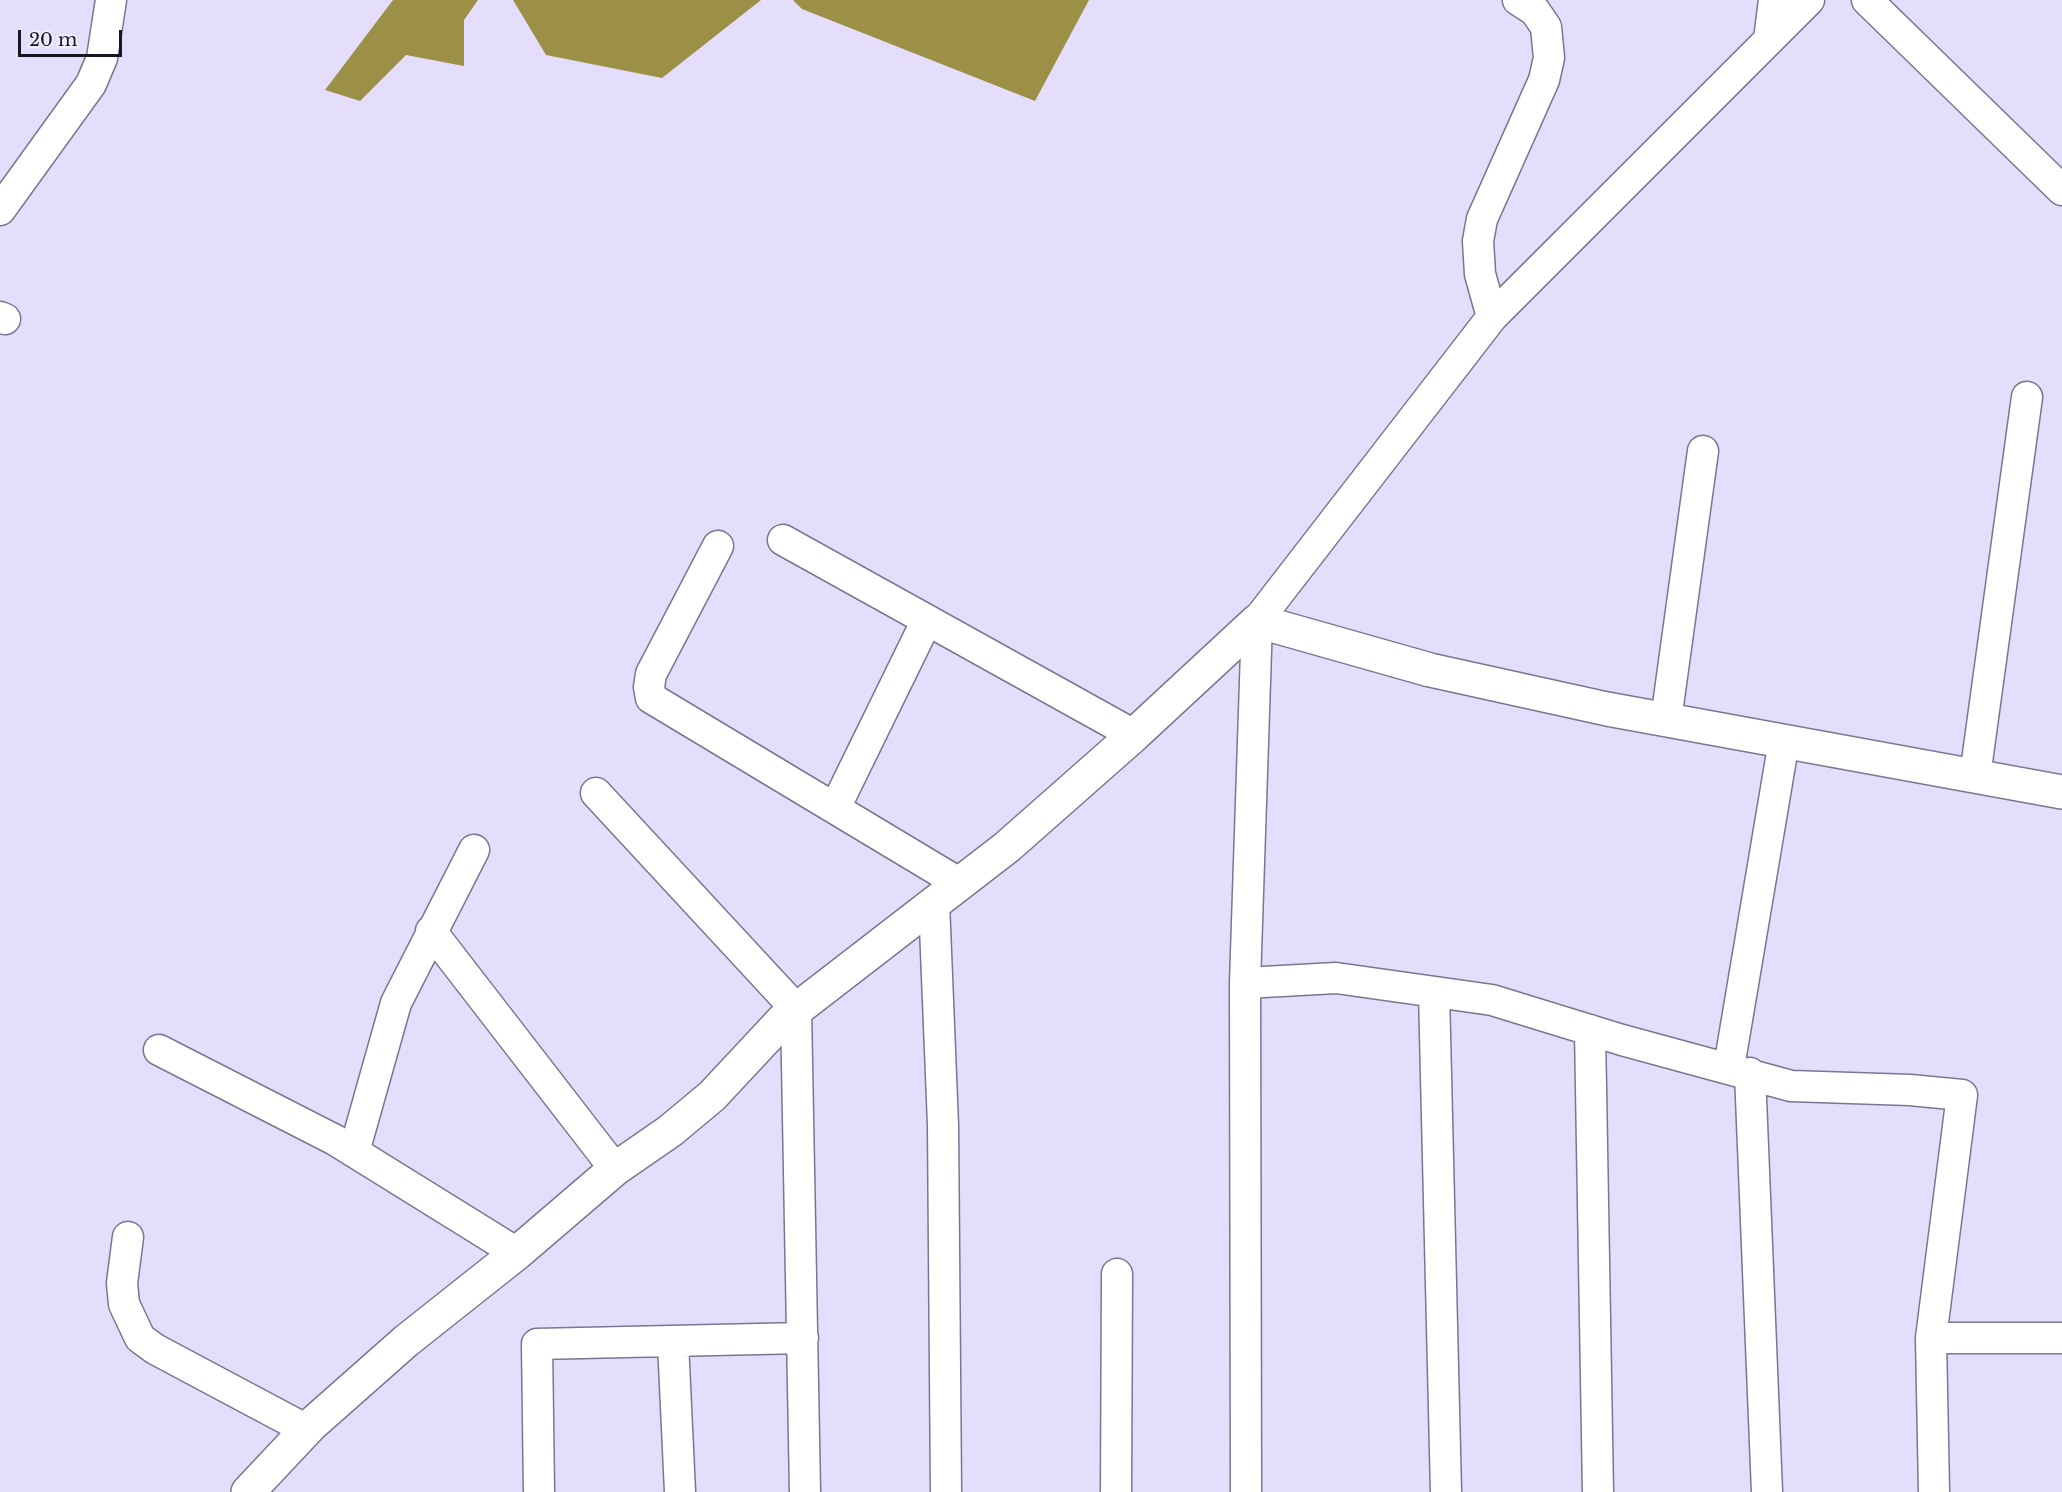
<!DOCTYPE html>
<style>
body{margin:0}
#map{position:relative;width:2062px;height:1492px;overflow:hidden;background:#e5ddfc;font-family:"Libre Baskerville",serif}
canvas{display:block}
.scale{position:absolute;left:18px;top:30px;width:104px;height:27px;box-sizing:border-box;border:3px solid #191621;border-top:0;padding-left:8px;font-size:18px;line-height:21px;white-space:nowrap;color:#191621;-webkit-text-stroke:4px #f1ecff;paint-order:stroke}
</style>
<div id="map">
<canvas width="2062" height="1492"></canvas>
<div class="scale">20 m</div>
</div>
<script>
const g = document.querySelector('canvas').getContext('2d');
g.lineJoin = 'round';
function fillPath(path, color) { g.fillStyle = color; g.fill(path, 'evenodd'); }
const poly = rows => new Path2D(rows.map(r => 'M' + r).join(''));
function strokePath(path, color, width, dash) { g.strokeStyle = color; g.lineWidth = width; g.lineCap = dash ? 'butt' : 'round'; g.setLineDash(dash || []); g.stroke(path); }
const water = poly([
 [393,0,478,0,464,20,464,66,406,55,360,101,325,90],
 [513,0,761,0,662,78,546,55],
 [793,0,1089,0,1035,101,802,9]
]);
const minor = poly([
 [1867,0,2062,190],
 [1769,40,1774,0],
 [0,210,91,84,102,58,111,0],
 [0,317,5,319],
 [1492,317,1480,274,1478,241,1482,219,1544,80,1549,58,1546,27,1535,11,1518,0],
 [783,540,1134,735],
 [718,546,651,674,649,687,651,698,959,883],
 [1666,720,1703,451],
 [1975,776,2027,397],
 [596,793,796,1009,805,1492],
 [835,808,927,620],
 [934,902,943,1125,946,1492],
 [431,931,615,1169],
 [1245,983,1336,978,1492,1000,1622,1040,1791,1086,1910,1090,1962,1095,1931,1338,1934,1492],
 [1434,992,1446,1492],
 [1590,1030,1598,1492],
 [159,1050,335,1140,517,1253],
 [1729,1067,1784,741],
 [1750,1073,1767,1492],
 [354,1152,396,1003,474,850],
 [128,1237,122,1283,124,1304,140,1338,155,1349,307,1430],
 [1931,1338,2062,1338],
 [673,1342,680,1492],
 [539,1492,537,1344,803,1338],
 [1116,1492,1117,1274],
 [1246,1492,1245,983,1257,621,1492,317,1809,0]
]);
const tertiary = poly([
 [248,1492,311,1425,406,1341,517,1253,615,1169,670,1131,712,1096,783,1020,1007,847,1134,735,1257,621,1430,670,1607,709,2062,792]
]);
fillPath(water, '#9b9046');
strokePath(minor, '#7c7590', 33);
strokePath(tertiary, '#7c7590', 36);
strokePath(minor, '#fff', 30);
strokePath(tertiary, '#fff', 33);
</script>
